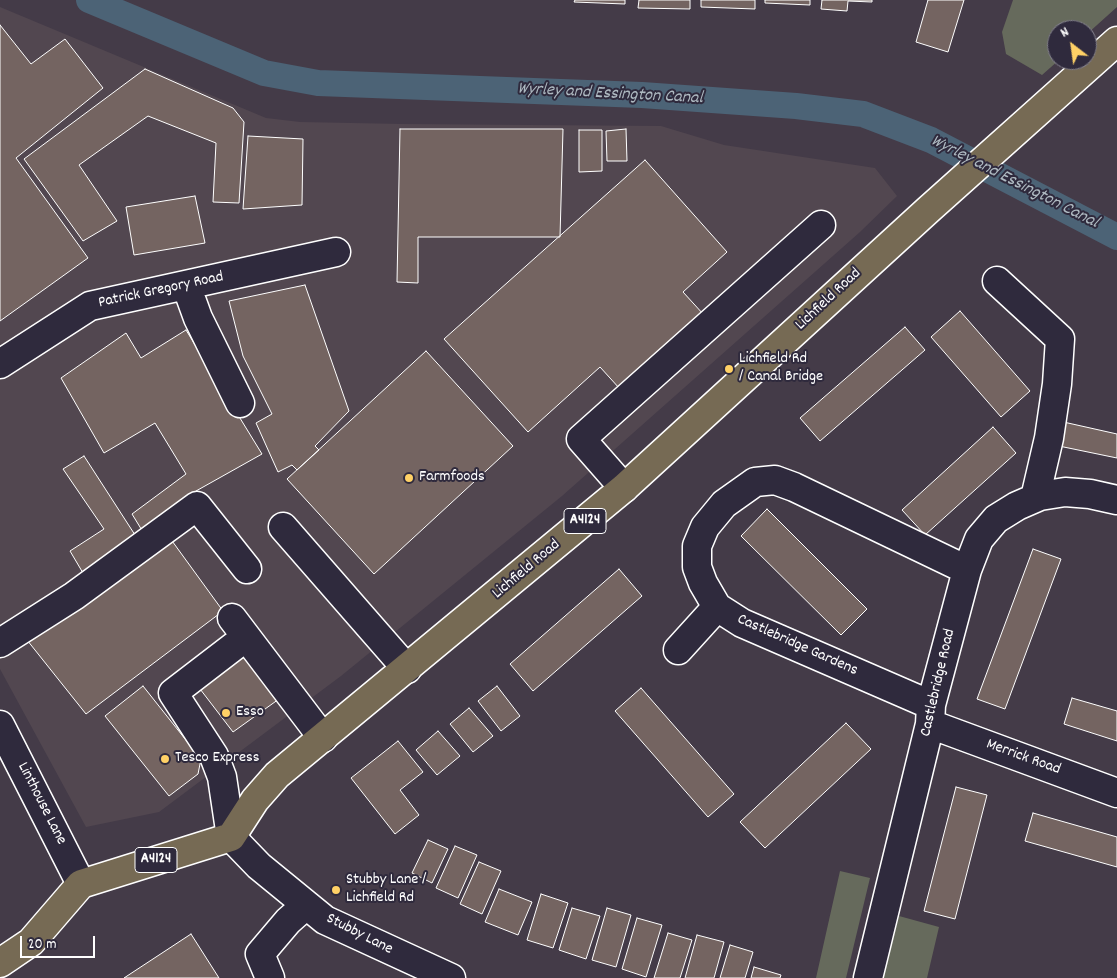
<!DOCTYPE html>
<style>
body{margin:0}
#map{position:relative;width:1117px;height:978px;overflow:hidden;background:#443b48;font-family:Dekko,sans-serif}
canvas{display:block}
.north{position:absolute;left:1047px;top:20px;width:50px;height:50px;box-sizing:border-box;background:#2f2a3d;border:1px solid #827f8b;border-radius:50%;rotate:330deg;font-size:14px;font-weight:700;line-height:20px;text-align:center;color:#fff}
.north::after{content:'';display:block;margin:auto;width:18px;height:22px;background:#ffd166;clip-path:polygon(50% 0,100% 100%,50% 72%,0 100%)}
.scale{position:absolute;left:20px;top:936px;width:75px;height:22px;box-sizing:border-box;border:2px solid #fff;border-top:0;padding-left:6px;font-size:15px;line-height:18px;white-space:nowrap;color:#fff;-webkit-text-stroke:4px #2f2a3d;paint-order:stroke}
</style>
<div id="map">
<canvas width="1117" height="978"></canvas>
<div class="north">N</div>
<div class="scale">20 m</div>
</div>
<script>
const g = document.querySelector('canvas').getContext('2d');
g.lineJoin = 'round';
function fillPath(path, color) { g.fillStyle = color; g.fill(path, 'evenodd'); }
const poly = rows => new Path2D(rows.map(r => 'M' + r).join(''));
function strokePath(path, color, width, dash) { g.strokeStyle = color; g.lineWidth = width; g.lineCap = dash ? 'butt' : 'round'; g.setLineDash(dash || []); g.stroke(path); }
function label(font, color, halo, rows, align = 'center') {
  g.font = font + ' Dekko,sans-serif'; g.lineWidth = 4; g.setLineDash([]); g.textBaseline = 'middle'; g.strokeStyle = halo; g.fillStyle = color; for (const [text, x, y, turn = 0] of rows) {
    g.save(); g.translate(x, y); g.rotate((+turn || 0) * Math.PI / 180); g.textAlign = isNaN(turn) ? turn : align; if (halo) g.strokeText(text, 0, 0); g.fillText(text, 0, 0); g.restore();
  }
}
const built = poly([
 [0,7,266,118,300,122,403,124,661,126,724,145,875,168,897,196,860,232,562,496,341,676,159,812,86,827,0,669]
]);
const green = poly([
 [1013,0,1117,0,1117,7,1087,34,1087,30,1057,30,1057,60,1059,60,1042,75,1006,54,1002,32],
 [840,871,870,878,846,978,816,978],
 [899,916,939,927,927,978,883,978]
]);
const canal = poly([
 [89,0,264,73,318,83,642,95,796,106,863,114,931,140,1117,237]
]);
const building = poly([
 [575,0,625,0,625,4,574,2,575,0],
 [639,0,690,0,690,9,638,8,639,0],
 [701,0,755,0,755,9,701,7,701,0],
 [765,0,810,0,810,5,765,3,765,0],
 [822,0,872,0,872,2,848,1,847,11,821,9,822,0],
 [928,0,964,0,948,52,916,42,928,0],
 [0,25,31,64,65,39,103,88,16,158,88,258,0,321,0,25],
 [145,69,233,108,244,122,239,203,213,202,216,143,148,116,79,165,117,221,83,241,24,159,145,69],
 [400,129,563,129,560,237,418,237,418,283,397,282,400,129],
 [626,129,627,161,607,161,606,131,626,129],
 [579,130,602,130,602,171,579,172,579,130],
 [248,136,303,139,302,205,243,209,248,136],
 [645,160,727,252,683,292,704,315,620,389,600,367,528,432,444,339,645,160],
 [195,196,205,243,134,255,126,207,195,196],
 [305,285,349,411,315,446,319,450,297,470,292,465,278,472,256,423,272,414,243,356,229,301,305,285],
 [960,311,1030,391,1001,417,931,337,960,311],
 [905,327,925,350,820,441,800,418,905,327],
 [186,330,262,454,196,491,143,532,132,514,186,474,155,423,104,453,61,378,126,333,141,358,186,330],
 [426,351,513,446,374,574,287,479,426,351],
 [1059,421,1117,434,1117,458,1054,445,1059,421],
 [993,427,1016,453,925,535,902,510,993,427],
 [84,456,137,538,83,573,70,551,104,529,63,469,84,456],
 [767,509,867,609,841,635,741,536,767,509],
 [167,534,223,611,86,714,27,640,167,534],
 [1033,549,1061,559,1005,709,977,699,1033,549],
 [619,569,642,596,533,691,510,664,619,569],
 [244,651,279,699,233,732,197,685,244,651],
 [143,686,201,759,198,774,169,796,105,716,143,686],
 [497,686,520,716,501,731,478,701,497,686],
 [641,688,734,794,708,817,615,711,641,688],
 [1072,698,1117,711,1117,741,1064,724,1072,698],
 [469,708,493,736,473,752,450,724,469,708],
 [846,723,871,749,765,848,740,822,846,723],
 [438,731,460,756,437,775,416,750,438,731],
 [398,741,423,772,400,790,419,815,395,834,351,778,398,741],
 [956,787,987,795,955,919,924,911,956,787],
 [1033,813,1117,837,1117,867,1025,841,1033,813],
 [428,840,448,849,432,883,412,873,428,840],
 [455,846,477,855,458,898,436,888,455,846],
 [479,862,501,871,482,914,460,904,479,862],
 [499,889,532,902,518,935,485,922,499,889],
 [541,894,568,903,553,948,527,940,541,894],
 [572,908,600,916,586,959,559,950,572,908],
 [607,908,631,915,616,967,592,960,607,908],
 [637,918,662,925,646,977,622,969,637,918],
 [668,933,692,940,680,978,654,978,668,933],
 [191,934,219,978,124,978,191,934],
 [697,935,724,942,714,978,685,978,697,935],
 [730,945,753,952,745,978,720,978,730,945],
 [754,967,781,975,780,978,751,978,754,967]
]);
const minor = poly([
 [997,281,1060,339,1057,384,1049,438,1035,498],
 [186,285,198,318,240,403],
 [0,364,90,306,336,252],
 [624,488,581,439,821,225],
 [283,527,407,669],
 [232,618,323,738],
 [246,637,173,693,214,756,222,777,231,837,259,866,325,920,451,978],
 [0,643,74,596,197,506,247,569],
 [678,650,717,607],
 [931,705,742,623,717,607,703,583,697,567,697,546,705,527,724,504,755,482,775,480,794,487,967,570],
 [930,724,1117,793],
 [0,725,81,884],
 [270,978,260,954,288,921,306,905],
 [868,978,930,724,931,705,967,570,979,539,996,519,1017,506,1040,496,1065,492,1090,494,1117,500]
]);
const major = poly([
 [0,963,31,942,81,884,231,837,255,800,277,775,624,488,928,210,1117,41]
]);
const markers = [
 [729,369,5,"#ffd166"],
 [409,478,5,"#ffd166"],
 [226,713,5,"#ffd166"],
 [165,759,5,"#ffd166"],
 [336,890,5,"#ffd166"]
];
const shields = [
 [585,521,42],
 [156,860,42]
];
const shieldNames = [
 ["A4124",585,521],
 ["A4124",156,860]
];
const streetNames = [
 ["Patrick Gregory Road",161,291,-12],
 ["Lichfield Road",829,300,-43],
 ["Lichfield Road",527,570,-40],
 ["Castlebridge Gardens",797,646,24],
 ["Castlebridge Road",939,683,-77],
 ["Merrick Road",1023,758,20],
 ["Linthouse Lane",41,804,63],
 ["Stubby Lane",359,935,27]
];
const poiNames = [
 ["Lichfield Rd",739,360],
 ["/ Canal Bridge",739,378],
 ["Farmfoods",419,478],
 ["Esso",236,713],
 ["Tesco Express",175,759],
 ["Stubby Lane /",346,881],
 ["Lichfield Rd",346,899]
];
const waterNames = [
 ["Wyrley and Essington Canal",610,95,3],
 ["Wyrley and Essington Canal",1014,183,27]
];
fillPath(built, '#524750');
fillPath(green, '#666a5c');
strokePath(canal, '#4c6376', 26);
fillPath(building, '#746461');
strokePath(building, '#fff', 1);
strokePath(minor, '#fff', 31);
strokePath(major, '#fff', 31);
strokePath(minor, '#2f2a3d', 28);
strokePath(major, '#766a54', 28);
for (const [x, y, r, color] of markers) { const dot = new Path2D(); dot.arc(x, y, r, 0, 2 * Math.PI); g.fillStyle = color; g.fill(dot); strokePath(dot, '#2f2a3d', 2); }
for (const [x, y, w] of shields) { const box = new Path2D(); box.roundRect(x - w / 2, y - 12.5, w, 25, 4); g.fillStyle = '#2f2a3d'; g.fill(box); strokePath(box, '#fff', 1); }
label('bold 15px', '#fff', null, shieldNames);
label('16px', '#fff', '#2f2a3d', streetNames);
label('16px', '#fff', '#2f2a3d', poiNames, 'left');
label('italic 18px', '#aeb9c1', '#2f2a3d', waterNames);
</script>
